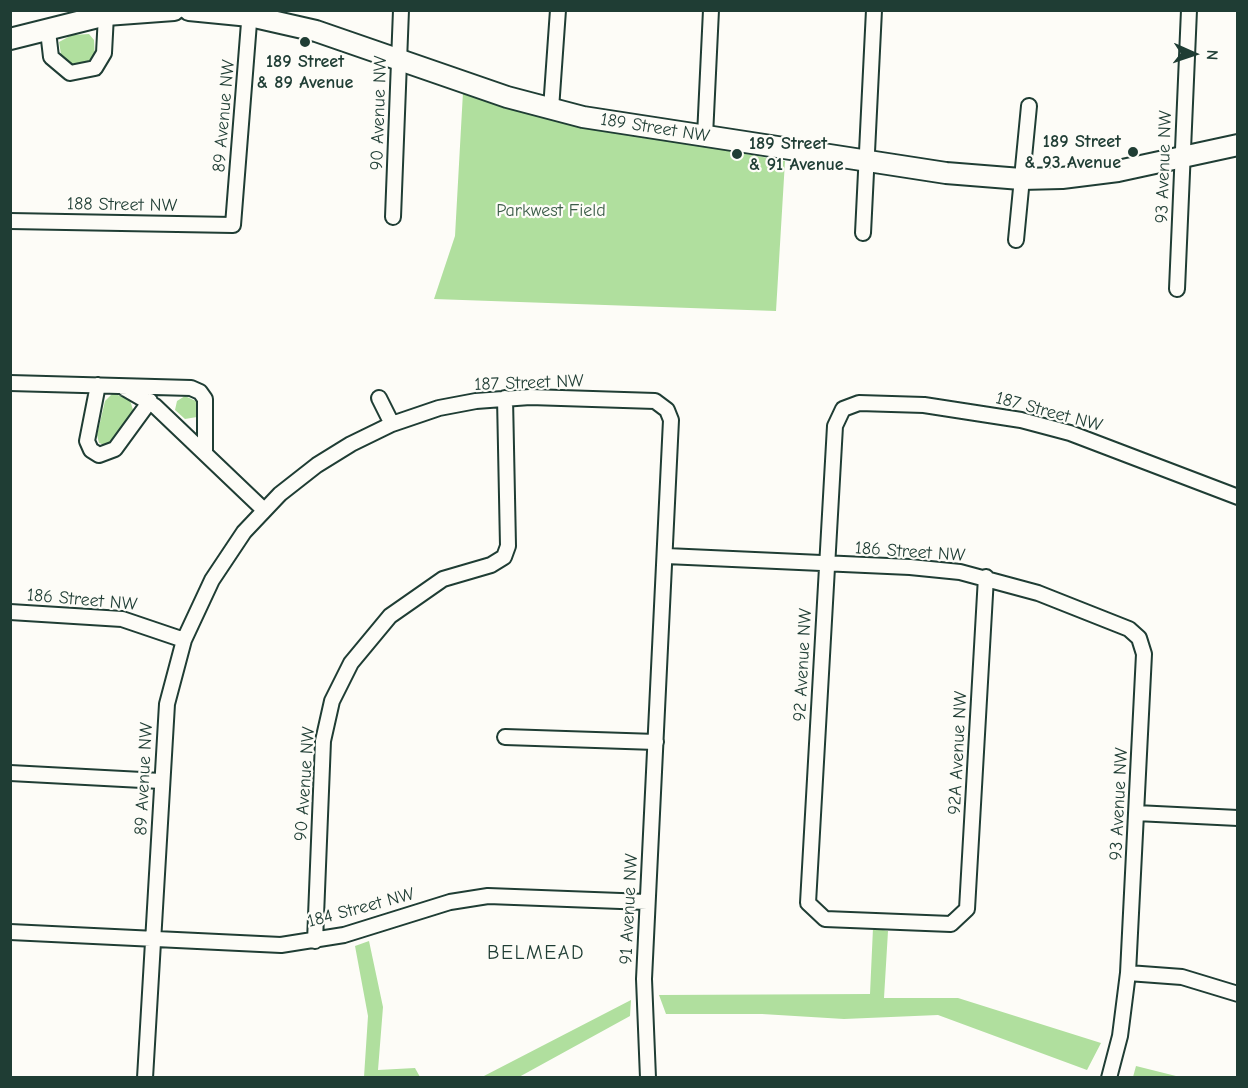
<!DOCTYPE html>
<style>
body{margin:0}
#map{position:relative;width:1248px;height:1088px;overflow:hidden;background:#fdfcf7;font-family:"Comic Neue",sans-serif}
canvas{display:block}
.frame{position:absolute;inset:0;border:12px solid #1f3d34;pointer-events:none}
.north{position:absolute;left:1164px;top:24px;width:60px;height:60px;-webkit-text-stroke:4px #fdfcf7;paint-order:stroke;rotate:93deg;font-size:16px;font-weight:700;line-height:24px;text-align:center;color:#1f3d34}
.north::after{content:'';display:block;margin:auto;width:21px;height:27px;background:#1f3d34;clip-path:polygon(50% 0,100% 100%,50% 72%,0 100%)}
</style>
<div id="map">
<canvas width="1248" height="1088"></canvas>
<div class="frame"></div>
<div class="north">N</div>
</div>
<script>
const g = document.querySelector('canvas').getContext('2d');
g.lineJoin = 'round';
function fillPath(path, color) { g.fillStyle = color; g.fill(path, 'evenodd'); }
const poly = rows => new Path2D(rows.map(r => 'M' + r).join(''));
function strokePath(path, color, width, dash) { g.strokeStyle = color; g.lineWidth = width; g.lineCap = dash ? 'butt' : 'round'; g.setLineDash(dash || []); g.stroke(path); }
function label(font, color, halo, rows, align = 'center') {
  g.font = font + ' "Comic Neue",sans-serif'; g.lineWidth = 4.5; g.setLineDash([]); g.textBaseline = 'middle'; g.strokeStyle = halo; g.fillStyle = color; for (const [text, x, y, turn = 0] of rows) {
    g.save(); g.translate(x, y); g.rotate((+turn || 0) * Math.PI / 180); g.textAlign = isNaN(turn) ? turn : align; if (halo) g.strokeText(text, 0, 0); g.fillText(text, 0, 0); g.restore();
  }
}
const green = poly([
 [89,34,94,40,95,59,91,64,70,67,62,60,59,42,72,35],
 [463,92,551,119,785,161,776,311,434,299,455,236],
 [113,393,130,400,133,410,114,442,107,446,99,443,97,435,105,401],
 [185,396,200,403,197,417,185,419,175,410,177,401],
 [873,928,888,931,884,998,958,998,1101,1043,1087,1070,938,1015,844,1019,762,1014,666,1014,659,995,870,994],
 [369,941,383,1007,378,1070,415,1068,420,1077,364,1077,368,1016,355,946],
 [631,1000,630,1016,519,1077,482,1077],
 [1136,1066,1180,1077,1133,1077]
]);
const street = poly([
 [48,31,51,57,70,73,95,68,104,53,106,15],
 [551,109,558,10],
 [705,136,711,10],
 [393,217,401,10],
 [10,221,233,225,250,10],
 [863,233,874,10],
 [1016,240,1029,106],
 [1177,289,1189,10],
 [10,383,191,388,200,392,205,399,205,453],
 [98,385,87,441,91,450,99,455,115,449,150,401],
 [124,388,155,406,264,510],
 [379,398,392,424],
 [666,556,910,567,960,572,1038,593,1129,629,1139,638,1144,654,1128,973,1120,1036,1109,1078],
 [986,577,967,909,951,924,825,919,808,903,835,426,843,409,859,403,924,405,1021,420,1070,433,1238,497],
 [10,612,122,619,184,640],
 [505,737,656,742],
 [10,773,161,781],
 [1136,813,1238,818],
 [10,932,281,945,344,935,450,902,488,896,647,902],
 [315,941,323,741,332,701,351,663,390,616,443,579,491,565,504,557,508,546,505,398],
 [1128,973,1182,977,1238,994],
 [145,1078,167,704,184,640,212,580,244,532,280,494,317,465,351,444,392,424,439,408,476,401,530,397,655,401,667,410,671,420,644,979,648,1078]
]);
const secondary = poly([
 [189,10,250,16,316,31,507,97,583,117,946,173,1021,179,1062,178,1118,171,1238,145],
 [10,39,106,15,174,10]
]);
const markers = [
 [305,42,6,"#1f3d34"],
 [1133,152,6,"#1f3d34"],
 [737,154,6,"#1f3d34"]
];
const poiNames = [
 ["189 Street",305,62],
 ["& 89 Avenue",305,83],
 ["189 Street",1121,142,"right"],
 ["& 93 Avenue",1121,163,"right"],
 ["189 Street",749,144,"left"],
 ["& 91 Avenue",749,165,"left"]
];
const streetNames = [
 ["90 Avenue NW",379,113,-88],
 ["89 Avenue NW",224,116,-85],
 ["189 Street NW",655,128,9],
 ["93 Avenue NW",1164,167,-88],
 ["188 Street NW",122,205,1],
 ["187 Street NW",529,383,-2],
 ["187 Street NW",1049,412,15],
 ["186 Street NW",910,552,4],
 ["186 Street NW",82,600,5],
 ["92 Avenue NW",803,665,-87],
 ["92A Avenue NW",958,753,-87],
 ["89 Avenue NW",144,779,-87],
 ["90 Avenue NW",305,784,-86],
 ["93 Avenue NW",1119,804,-87],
 ["184 Street NW",361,908,-15],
 ["91 Avenue NW",629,909,-87]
];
const parkNames = [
 ["Parkwest Field",551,211]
];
const neighbourhoodNames = [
 ["BELMEAD",536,953]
];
fillPath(green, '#b0df9e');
strokePath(street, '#1f3d34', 18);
strokePath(secondary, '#1f3d34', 24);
strokePath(street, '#fdfcf7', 14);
strokePath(secondary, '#fdfcf7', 20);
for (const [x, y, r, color] of markers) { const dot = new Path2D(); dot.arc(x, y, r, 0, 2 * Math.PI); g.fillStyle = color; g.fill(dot); strokePath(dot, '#fdfcf7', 2); }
label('bold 18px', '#1f3d34', '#fdfcf7', poiNames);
label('18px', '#1f3d34', '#fdfcf7', streetNames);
label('18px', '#3c5d49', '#fdfcf7', parkNames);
g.letterSpacing = '1.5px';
label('20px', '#1f3d34', '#fdfcf7', neighbourhoodNames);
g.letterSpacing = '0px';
</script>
